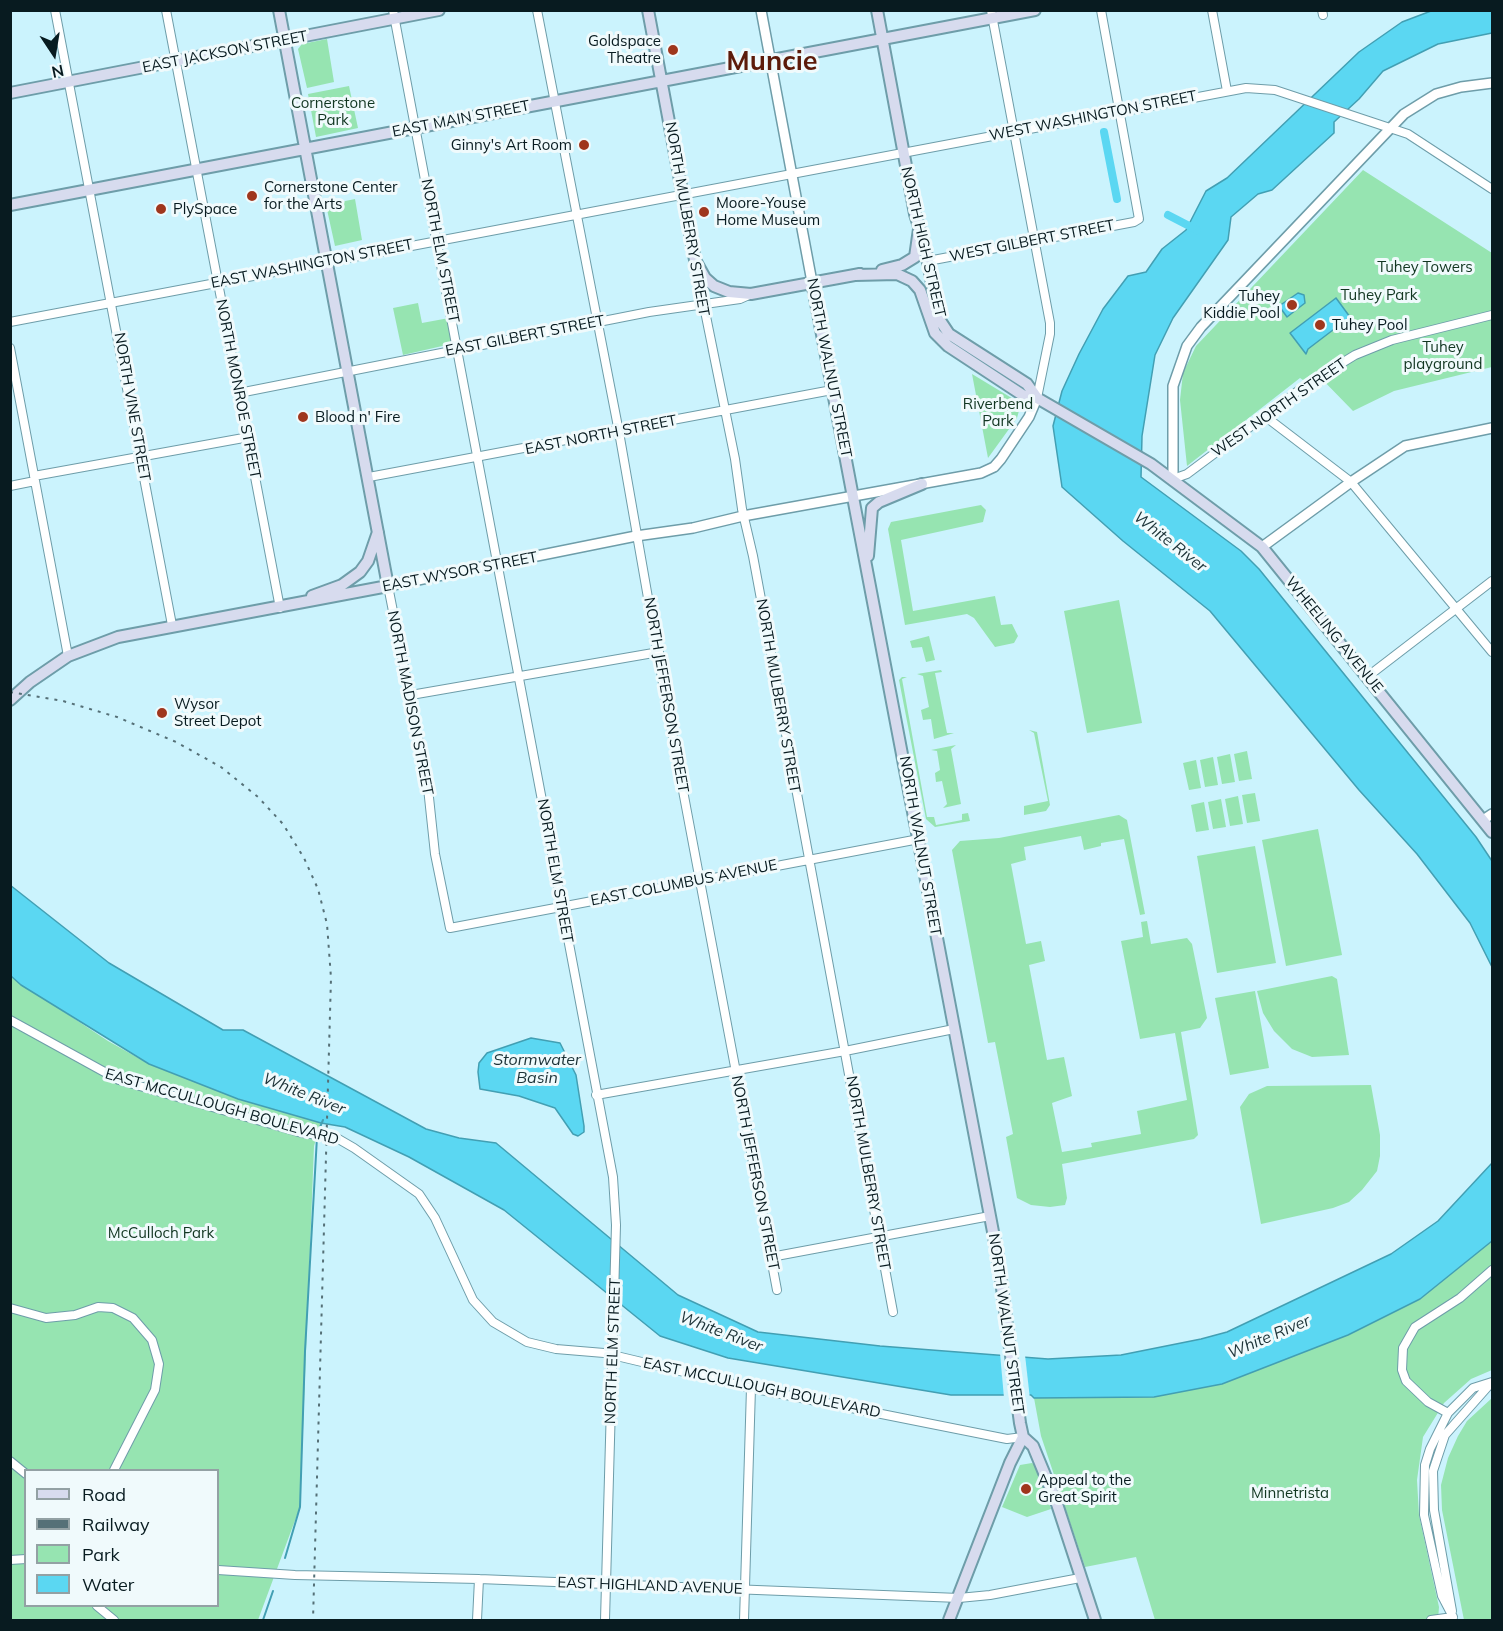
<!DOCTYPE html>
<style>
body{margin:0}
#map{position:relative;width:1503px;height:1631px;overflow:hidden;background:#cbf3fd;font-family:Mulish,sans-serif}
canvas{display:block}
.frame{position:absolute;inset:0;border:12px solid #081b20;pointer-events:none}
.legend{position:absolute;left:24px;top:1469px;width:195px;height:138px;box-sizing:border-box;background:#f0fafc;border:2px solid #93a1a4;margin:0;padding:8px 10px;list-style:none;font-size:18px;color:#081b20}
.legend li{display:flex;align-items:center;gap:12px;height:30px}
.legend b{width:30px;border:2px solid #93a1a4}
.north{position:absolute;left:24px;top:24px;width:60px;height:60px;-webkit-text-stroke:4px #f0fafc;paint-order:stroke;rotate:168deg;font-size:16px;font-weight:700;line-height:24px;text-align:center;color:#081b20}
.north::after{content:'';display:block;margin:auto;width:21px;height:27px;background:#081b20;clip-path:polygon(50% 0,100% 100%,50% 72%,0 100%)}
</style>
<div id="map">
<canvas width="1503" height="1631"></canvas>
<div class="frame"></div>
<ul class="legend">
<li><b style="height:8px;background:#d7dbee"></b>Road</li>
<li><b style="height:8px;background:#557077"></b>Railway</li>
<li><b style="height:16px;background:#96e4b1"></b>Park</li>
<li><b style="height:16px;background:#5bd7f2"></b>Water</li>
</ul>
<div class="north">N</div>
</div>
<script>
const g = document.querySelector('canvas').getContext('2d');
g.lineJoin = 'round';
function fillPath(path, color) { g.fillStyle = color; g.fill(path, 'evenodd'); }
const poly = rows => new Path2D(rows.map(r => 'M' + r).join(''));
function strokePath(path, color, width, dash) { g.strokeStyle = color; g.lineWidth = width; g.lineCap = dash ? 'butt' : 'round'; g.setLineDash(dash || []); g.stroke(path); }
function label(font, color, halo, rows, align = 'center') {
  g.font = font + ' Mulish,sans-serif'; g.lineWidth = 6; g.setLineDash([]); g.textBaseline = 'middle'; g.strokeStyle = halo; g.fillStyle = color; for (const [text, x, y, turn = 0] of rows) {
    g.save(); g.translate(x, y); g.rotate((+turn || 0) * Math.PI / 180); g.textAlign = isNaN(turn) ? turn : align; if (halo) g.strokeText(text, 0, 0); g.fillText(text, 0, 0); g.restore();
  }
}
const green = poly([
 [327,39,334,82,307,88,298,49,302,44],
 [349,86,358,128,316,137,308,94],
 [1363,170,1492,253,1492,367,1394,391,1353,411,1315,372,1303,380,1300,378,1187,466,1180,400,1183,373,1196,346],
 [355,199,362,240,335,246,326,205],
 [418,303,422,323,449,318,451,344,403,355,393,308],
 [972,374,1015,400,1020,407,1017,418,988,458],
 [981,505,986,510,983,522,901,540,913,611,995,596,1001,625,1012,624,1018,636,1014,643,995,647,974,618,967,614,905,625,888,529,891,522],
 [1119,600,1142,723,1087,733,1064,611],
 [929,636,935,660,926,662,922,647,912,648,910,641],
 [941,670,942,672,935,673,947,733,954,733,934,739,931,719,923,720,921,710,929,707,923,676,917,674],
 [902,677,907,677,902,679,927,817,934,817,936,825,962,820,962,814,968,813,970,821,935,827,926,819,899,680],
 [1029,730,1037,732,1050,805,1046,811,1024,815,1024,806,1048,801,1034,733],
 [956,745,951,749,961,804,943,808,947,804,942,781,936,782,935,773,940,770,937,751,931,750],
 [1247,751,1252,779,1239,781,1234,754],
 [1230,754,1235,782,1222,784,1217,757],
 [1213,757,1218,785,1205,787,1200,760],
 [1196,760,1201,788,1189,790,1183,763],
 [1255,793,1260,821,1247,823,1242,795],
 [1238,796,1243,824,1230,826,1225,799],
 [1221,799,1226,827,1213,829,1208,802],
 [1204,802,1209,830,1196,832,1191,805],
 [1119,815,1127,820,1145,914,1140,915,1124,839,1101,843,1101,846,1084,850,1081,836,1024,847,1026,860,1011,864,1026,944,1041,941,1045,961,1029,965,1047,1060,1064,1057,1072,1096,1052,1103,1062,1152,1092,1147,1091,1143,1141,1134,1137,1111,1187,1100,1175,1033,1140,1039,1121,941,1143,937,1141,922,1147,921,1151,944,1187,938,1192,944,1207,1018,1200,1028,1181,1032,1198,1135,1194,1139,1062,1164,1067,1198,1065,1205,1050,1207,1031,1205,1017,1198,1006,1137,1013,1134,995,1042,988,1043,952,850,960,841,999,838],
 [1318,829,1342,955,1286,966,1262,840],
 [1255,846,1276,963,1217,973,1197,856],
 [10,976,108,1041,149,1064,238,1099,321,1123,314,1146,300,1507,258,1620,11,1620],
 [26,1470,218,1470,218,1606,26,1606],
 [1332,976,1337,979,1349,1055,1312,1057,1292,1049,1274,1031,1263,1013,1257,991],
 [1255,991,1269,1068,1230,1075,1215,998],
 [1371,1085,1380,1135,1380,1156,1377,1171,1362,1190,1349,1202,1333,1208,1261,1224,1240,1107,1249,1094,1267,1086],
 [1492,1241,1492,1370,1471,1379,1444,1403,1423,1437,1417,1480,1419,1515,1439,1607,1438,1620,1155,1620,1136,1557,1085,1567,1041,1436,1034,1398,1154,1397,1222,1384,1348,1335,1420,1299],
 [1492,1398,1492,1620,1464,1620,1442,1510,1441,1485,1448,1458,1458,1436,1467,1421],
 [1032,1463,1036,1466,1051,1509,1027,1517,1002,1507,1020,1465]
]);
const water = poly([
 [1431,11,1492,11,1492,33,1438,44,1383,71,1359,99,1334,122,1334,133,1272,190,1258,194,1231,217,1228,240,1173,318,1155,355,1142,436,1141,477,1241,551,1259,569,1476,837,1492,861,1492,967,1470,923,1417,854,1359,790,1210,611,1123,541,1062,487,1053,426,1062,391,1079,354,1103,309,1128,276,1146,272,1162,249,1186,230,1206,191,1227,178,1359,52,1402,22,1431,11],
 [1298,293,1304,295,1305,303,1287,317,1279,306,1298,293],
 [1336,298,1350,317,1308,349,1306,354,1290,333,1336,298],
 [10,885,109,963,223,1030,243,1030,426,1129,459,1138,496,1143,678,1295,758,1332,880,1346,1048,1359,1121,1355,1201,1339,1227,1332,1391,1254,1438,1221,1492,1163,1492,1241,1420,1299,1348,1335,1222,1384,1154,1397,1034,1398,1031,1395,951,1395,728,1358,660,1336,504,1210,409,1157,345,1127,321,1123,238,1099,149,1064,21,985,11,976,10,885],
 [531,1038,560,1043,576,1075,584,1126,584,1132,578,1136,573,1134,555,1108,519,1096,480,1089,478,1072,479,1063,487,1053,531,1038]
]);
const pier = poly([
 [1000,1353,1025,1355,1030,1399,1004,1398]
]);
const stream = poly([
 [318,1132,323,1120],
 [285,1558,300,1507,305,1351,317,1137],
 [263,1620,273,1591]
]);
const canal = poly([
 [1104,132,1117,199],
 [1168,215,1197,230]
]);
const minor = poly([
 [55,10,172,625],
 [166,10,280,608],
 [393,10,613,1177,616,1225,605,1620],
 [537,10,619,432,665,695,777,1290],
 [991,10,1050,323,1050,334,1037,398],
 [1212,10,1227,91],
 [1322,10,1323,15],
 [928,261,1134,222,1139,219,1101,10],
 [695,262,735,459,742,509,753,556,893,1312],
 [10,322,1246,88,1275,90,1408,134,1492,189],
 [10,348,68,656],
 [239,393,649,312,740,299,749,295],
 [1266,417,1351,482,1492,652],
 [34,476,249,437],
 [369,477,832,390],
 [1173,479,1187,474,1306,385,1355,355,1392,340,1492,315],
 [10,486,35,481],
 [388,586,428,788,435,854,450,928,919,839],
 [1367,677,1492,581],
 [411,695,659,652],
 [10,1020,119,1080,302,1133,335,1137,354,1148,419,1194,435,1218,473,1300,493,1322,527,1342,556,1349,604,1353,751,1388,1007,1439,1023,1437],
 [596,1095,845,1051,954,1029],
 [771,1257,990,1216],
 [10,1308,46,1318,75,1315,98,1307,113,1308,133,1318,152,1340,159,1364,155,1390,114,1470],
 [1448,1413,1428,1402,1406,1381,1402,1370,1403,1348,1415,1327,1460,1298,1492,1270],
 [10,1461,26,1474],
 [10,1560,26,1559],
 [218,1570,295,1575,479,1579,959,1598,990,1595,1080,1578],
 [97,1606,114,1620],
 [1452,1611,1434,1510,1433,1471,1445,1435,1491,1383],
 [1453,1617,1442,1596,1424,1515,1425,1465,1430,1449,1448,1413,1473,1388,1492,1382],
 [477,1620,479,1579],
 [744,1620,751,1388],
 [1431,1620,1453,1617]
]);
const tertiary = poly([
 [761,10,812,282],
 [1173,479,1173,386,1187,346,1201,327,1404,114,1436,94,1461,87,1492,83],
 [1262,547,1351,482,1405,446,1492,428],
 [388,586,636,536,693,528,743,516,981,473,994,467,1001,459,1029,417,1037,398],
 [1483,820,1492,814]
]);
const secondary = poly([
 [648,10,695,260,705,278,714,286,729,292,751,294,860,274],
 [877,10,915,214,924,242,939,319,949,334,1027,384,1037,398],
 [10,93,439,10],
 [10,205,1035,10],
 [882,270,902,265,915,257,919,229],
 [855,275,897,274,912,281,920,290,935,333,948,346,1024,396,1037,398,1151,464,1262,547,1492,832],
 [812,282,998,1258,1020,1423,1023,1437,1033,1446,1057,1504,1095,1620],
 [868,556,872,508,879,502,922,484],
 [312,596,342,585,360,572,368,561,378,532],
 [10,700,30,682,68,656,118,637,388,586,279,10],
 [949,1620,1010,1463,1023,1437]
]);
const rail = poly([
 [10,692,63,701,117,717,176,742,221,767,258,797,283,824,304,858,318,889,327,924,331,978,313,1620]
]);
const markers = [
 [673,50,6,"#9f361d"],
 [584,145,6,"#9f361d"],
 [252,196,6,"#9f361d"],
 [161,209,6,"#9f361d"],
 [704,212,6,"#9f361d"],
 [1292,305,6,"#9f361d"],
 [1320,325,6,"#9f361d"],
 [303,417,6,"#9f361d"],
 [162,713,6,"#9f361d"],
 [1026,1489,6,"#9f361d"]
];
const poiNames = [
 ["Goldspace",661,41,"right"],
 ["Theatre",661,58,"right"],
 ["Ginny's Art Room",572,145,"right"],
 ["Cornerstone Center",264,187],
 ["for the Arts",264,204],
 ["Moore-Youse",716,203],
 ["Home Museum",716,220],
 ["PlySpace",173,209],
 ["Tuhey",1280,296,"right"],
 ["Kiddie Pool",1280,313,"right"],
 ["Tuhey Pool",1332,325],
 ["Blood n' Fire",315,417],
 ["Wysor",174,704],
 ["Street Depot",174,721],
 ["Appeal to the",1038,1480],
 ["Great Spirit",1038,1497]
];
const streetNames = [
 ["EAST JACKSON STREET",225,52,-11],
 ["WEST WASHINGTON STREET",1093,116,-11],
 ["EAST MAIN STREET",461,119,-11],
 ["NORTH MULBERRY STREET",687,219,80],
 ["WEST GILBERT STREET",1032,241,-11],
 ["NORTH HIGH STREET",923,242,77],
 ["NORTH ELM STREET",440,251,79],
 ["EAST WASHINGTON STREET",312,264,-11],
 ["EAST GILBERT STREET",525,336,-11],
 ["NORTH WALNUT STREET",829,368,79],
 ["NORTH MONROE STREET",238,389,79],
 ["NORTH VINE STREET",132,407,80],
 ["WEST NORTH STREET",1279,408,-35],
 ["EAST NORTH STREET",601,435,-11],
 ["EAST WYSOR STREET",460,572,-11],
 ["WHEELING AVENUE",1334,635,51],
 ["NORTH JEFFERSON STREET",666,695,80],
 ["NORTH MULBERRY STREET",778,696,80],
 ["NORTH MADISON STREET",410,703,79],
 ["NORTH WALNUT STREET",920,846,80],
 ["NORTH ELM STREET",555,871,80],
 ["EAST COLUMBUS AVENUE",684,883,-11],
 ["EAST MCCULLOUGH BOULEVARD",222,1107,16],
 ["NORTH JEFFERSON STREET",755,1173,79],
 ["NORTH MULBERRY STREET",868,1173,80],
 ["NORTH WALNUT STREET",1006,1324,82],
 ["NORTH ELM STREET",613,1351,-88],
 ["EAST MCCULLOUGH BOULEVARD",762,1388,12],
 ["EAST HIGHLAND AVENUE",650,1586,2]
];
const parkNames = [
 ["Cornerstone",333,103],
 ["Park",333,120],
 ["Tuhey Towers",1425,267],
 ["Tuhey Park",1379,295],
 ["Tuhey",1443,347],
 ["playground",1443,364],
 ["Riverbend",998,404],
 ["Park",998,421],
 ["McCulloch Park",161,1233],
 ["Minnetrista",1290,1493]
];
const waterNames = [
 ["White River",1170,542,38],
 ["Stormwater",537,1060],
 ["Basin",537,1078],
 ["White River",304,1094,22],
 ["White River",721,1332,21],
 ["White River",1269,1337,-23]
];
const townNames = [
 ["Muncie",772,62]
];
fillPath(green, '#96e4b1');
fillPath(water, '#5bd7f2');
strokePath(water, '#429fb3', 1.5);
fillPath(pier, '#cbf3fd');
strokePath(stream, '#429fb3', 2);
strokePath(canal, '#5bd7f2', 8);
strokePath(minor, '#6e9da9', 10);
strokePath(tertiary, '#6e9da9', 12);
strokePath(secondary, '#6e9da9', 14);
strokePath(minor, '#fff', 8);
strokePath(tertiary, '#fff', 9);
strokePath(secondary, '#d7dbee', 10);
strokePath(rail, '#557077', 2, [3, 6]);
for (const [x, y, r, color] of markers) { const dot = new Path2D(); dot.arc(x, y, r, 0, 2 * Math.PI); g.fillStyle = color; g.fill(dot); strokePath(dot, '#f0fafc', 2); }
label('15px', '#081b20', '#f0fafc', poiNames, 'left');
label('15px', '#081b20', '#f0fafc', streetNames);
label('15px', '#113621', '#f0fafc', parkNames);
label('italic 16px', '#1c3237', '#f0fafc', waterNames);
label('bold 27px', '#5d1b0a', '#f0fafc', townNames);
</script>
